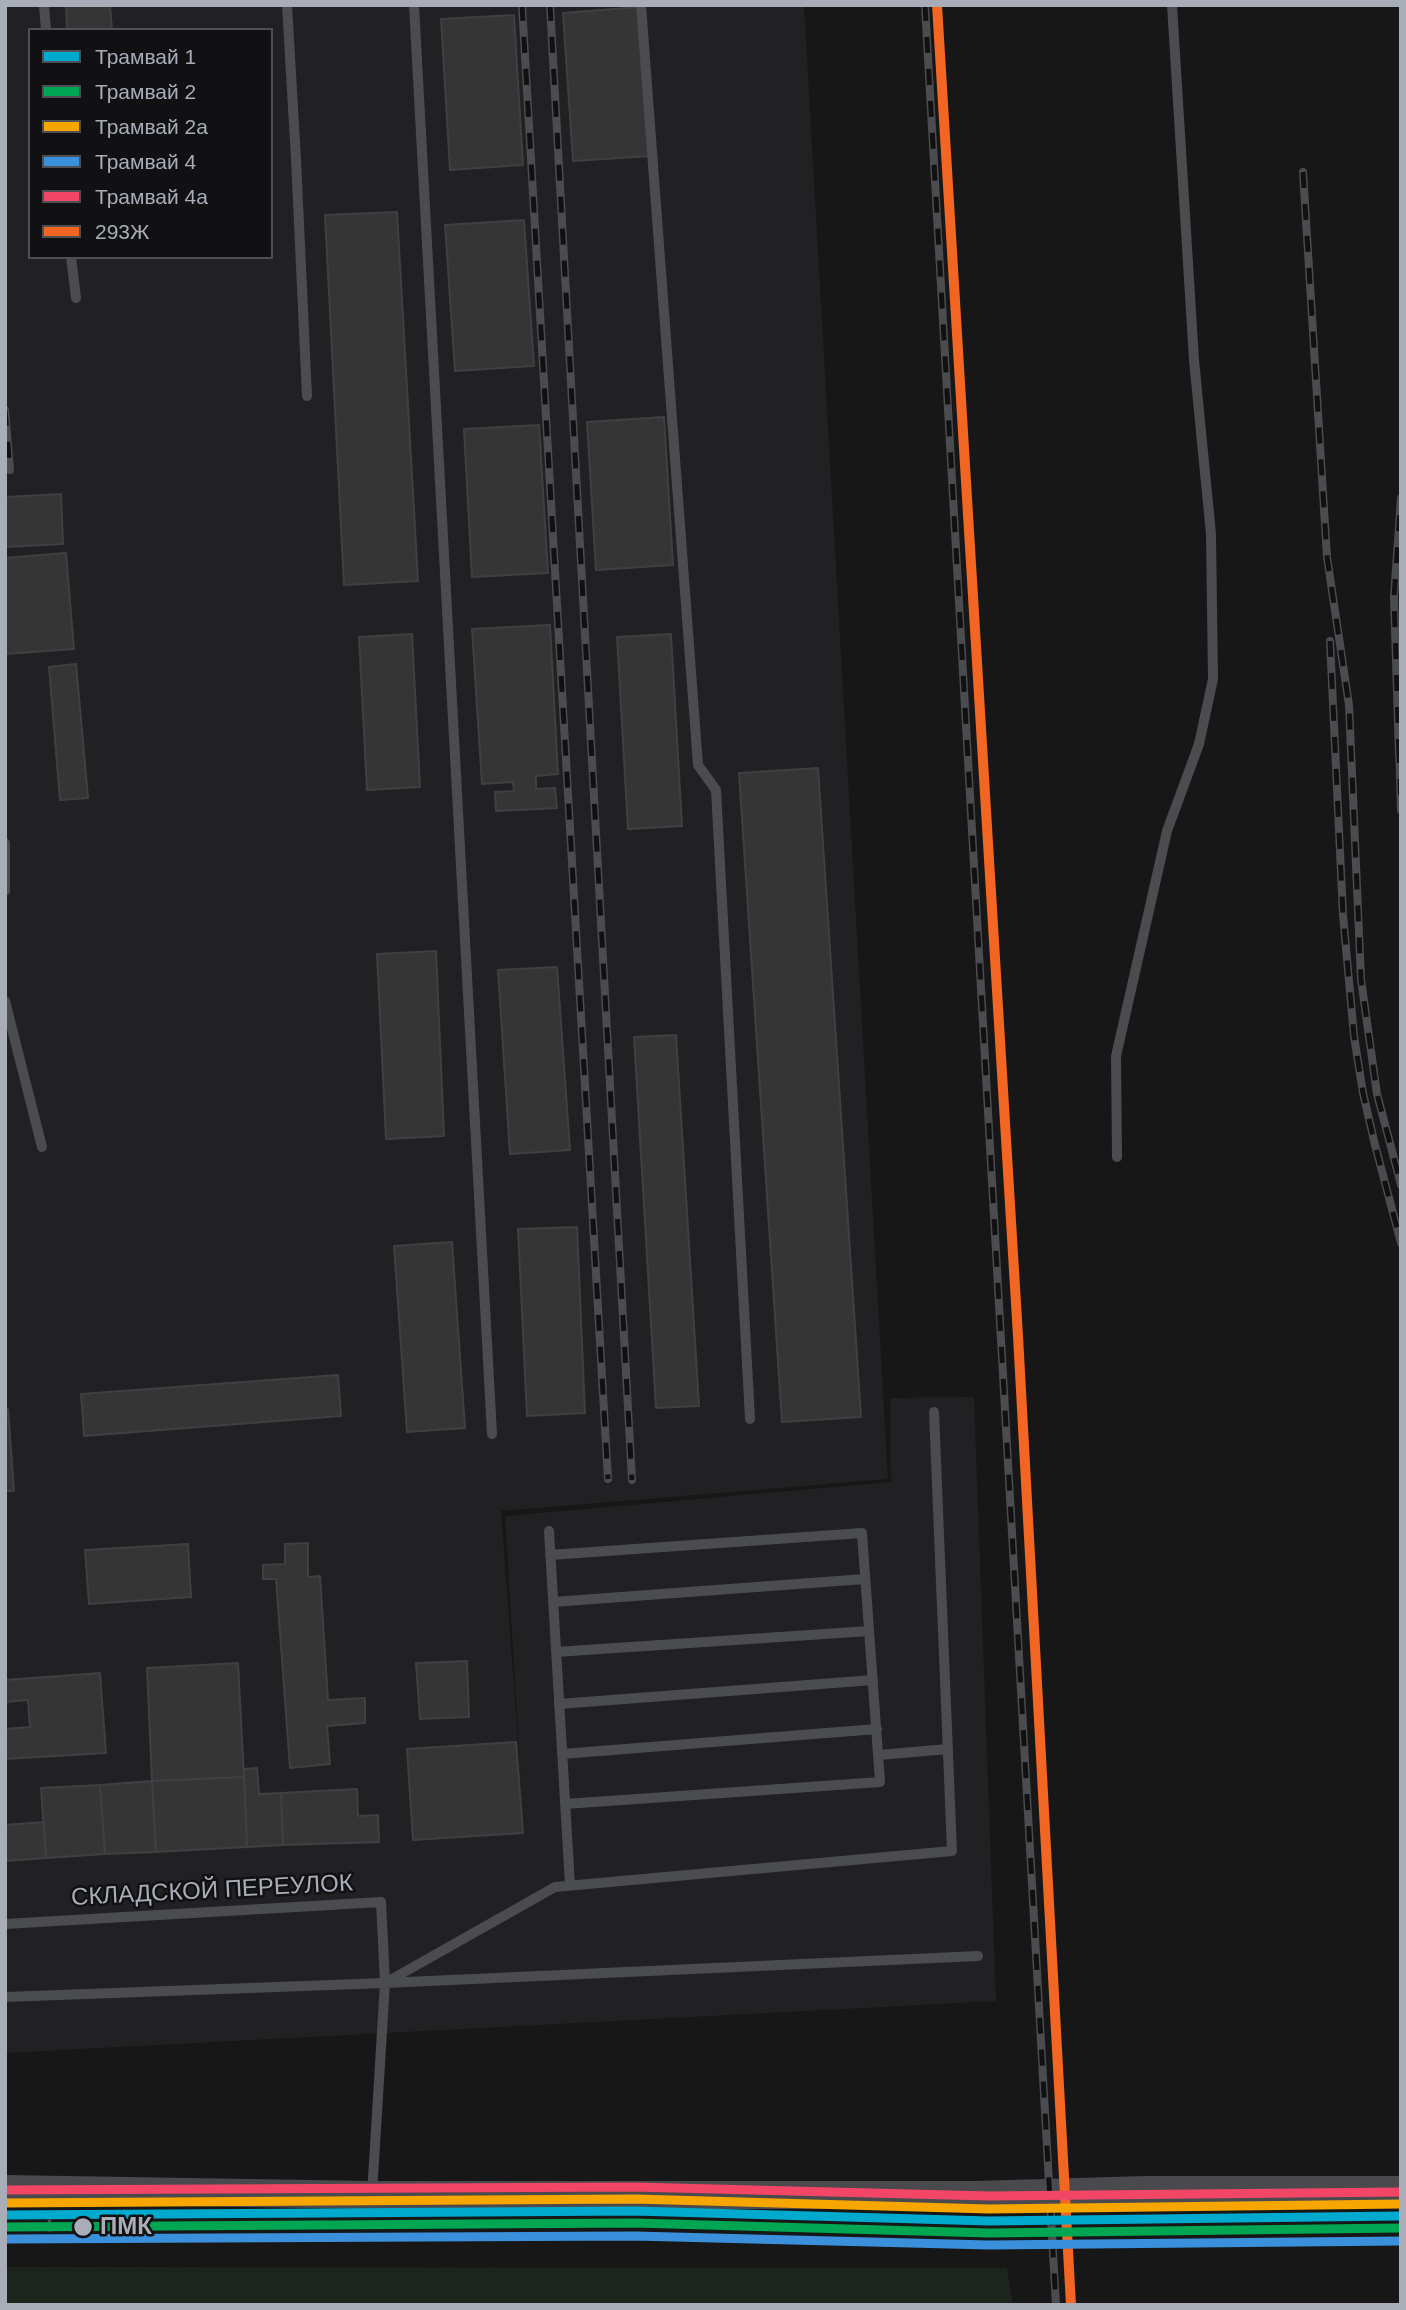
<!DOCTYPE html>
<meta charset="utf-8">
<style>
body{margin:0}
#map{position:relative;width:1406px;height:2310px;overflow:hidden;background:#171717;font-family:Arial,sans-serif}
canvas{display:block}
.frame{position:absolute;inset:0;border:7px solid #a8adb8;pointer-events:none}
.legend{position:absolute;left:28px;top:28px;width:245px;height:231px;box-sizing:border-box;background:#111113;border:2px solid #4d4f55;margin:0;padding:9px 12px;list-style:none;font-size:21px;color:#a8adb8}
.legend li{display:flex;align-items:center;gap:14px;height:35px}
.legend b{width:35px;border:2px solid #4d4f55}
</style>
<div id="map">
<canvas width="1406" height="2310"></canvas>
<div class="frame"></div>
<ul class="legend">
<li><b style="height:9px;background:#00a9ce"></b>Трамвай 1</li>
<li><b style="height:9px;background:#00a651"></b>Трамвай 2</li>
<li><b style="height:9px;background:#f7a600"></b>Трамвай 2а</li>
<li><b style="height:9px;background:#3a90db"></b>Трамвай 4</li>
<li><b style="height:9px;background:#f34667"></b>Трамвай 4а</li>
<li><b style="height:9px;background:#f26522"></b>293Ж</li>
</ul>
</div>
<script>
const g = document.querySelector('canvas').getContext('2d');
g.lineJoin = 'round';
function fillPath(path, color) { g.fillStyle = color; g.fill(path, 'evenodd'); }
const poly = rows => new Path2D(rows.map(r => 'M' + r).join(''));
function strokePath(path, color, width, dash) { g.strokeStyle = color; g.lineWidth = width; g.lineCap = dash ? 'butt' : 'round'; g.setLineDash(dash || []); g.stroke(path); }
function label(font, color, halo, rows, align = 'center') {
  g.font = font + ' Arial,sans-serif'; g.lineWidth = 5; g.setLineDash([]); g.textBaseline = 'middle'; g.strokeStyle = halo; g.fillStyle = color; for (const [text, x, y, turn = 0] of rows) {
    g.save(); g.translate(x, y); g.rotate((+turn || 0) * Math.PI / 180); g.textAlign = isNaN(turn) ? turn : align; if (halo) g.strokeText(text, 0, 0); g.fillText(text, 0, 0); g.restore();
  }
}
const built = poly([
 [5,5,804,5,888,1479,501,1511,521,1780,505,1516,891,1482,890,1398,974,1397,996,2001,5,2053],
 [30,30,271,30,271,257,30,257]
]);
const green = poly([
 [5,2267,1007,2268,1013,2305,5,2305]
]);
const building = poly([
 [66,5,110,5,112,30,67,30,66,5],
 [640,7,650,156,573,161,563,13,640,7],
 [514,15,523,165,450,170,441,19,514,15],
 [397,212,418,581,344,585,325,215,397,212],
 [524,220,534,366,455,371,445,225,524,220],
 [664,417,673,565,596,570,587,422,664,417],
 [539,425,548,573,472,577,464,429,539,425],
 [61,494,63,544,5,547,5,497,61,494],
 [66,553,74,649,5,654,5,558,66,553],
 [550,625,558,774,536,776,536,789,555,788,557,808,496,811,495,792,514,791,513,782,482,784,472,629,550,625],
 [412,634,420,787,367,790,359,637,412,634],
 [671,634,682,826,628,829,617,637,671,634],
 [76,664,88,798,60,800,49,667,76,664],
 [818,768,861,1417,782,1422,739,773,818,768],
 [436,951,444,1136,386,1139,377,954,436,951],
 [557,967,570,1150,510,1154,498,970,557,967],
 [676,1035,699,1406,656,1408,634,1037,676,1035],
 [577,1227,585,1413,527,1416,518,1229,577,1227],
 [452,1242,465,1428,407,1432,394,1246,452,1242],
 [338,1375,341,1416,84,1436,81,1394,338,1375],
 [5,1409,8,1409,14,1491,5,1491,5,1409],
 [308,1543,308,1577,320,1576,328,1700,365,1698,365,1723,327,1726,330,1764,290,1768,276,1579,263,1579,263,1565,285,1564,285,1544,308,1543],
 [188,1544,191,1597,89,1604,85,1550,188,1544],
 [467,1661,469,1717,420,1719,416,1663,467,1661],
 [238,1663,244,1777,152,1781,147,1668,238,1663],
 [100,1673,106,1753,5,1759,5,1729,30,1727,28,1700,5,1702,5,1680,100,1673],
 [516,1742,523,1833,413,1840,407,1749,516,1742],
 [257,1768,259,1794,281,1793,283,1845,247,1847,244,1769,257,1768],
 [244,1777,247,1847,156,1852,152,1781,244,1777],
 [152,1781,156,1852,105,1854,100,1785,152,1781],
 [100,1785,105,1854,46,1858,41,1788,100,1785],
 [357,1789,358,1816,378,1815,379,1842,283,1845,281,1793,357,1789],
 [44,1822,46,1858,5,1861,5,1825,44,1822]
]);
const path = poly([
 [49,2211,50,2234],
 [115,2214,116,2233]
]);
const lane = poly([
 [44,5,46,30],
 [287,5,296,159,307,396],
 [414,5,492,1434],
 [641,5,698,765,716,790,750,1419],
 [71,257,76,298],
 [5,843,5,891],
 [5,1001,42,1147],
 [1117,1157,1116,1056,1167,831,1199,744,1213,679,1211,534,1194,360,1172,5],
 [549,1531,570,1885],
 [550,1555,862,1533,880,1782,565,1804],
 [553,1602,865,1579],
 [556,1652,869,1631],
 [559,1704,873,1680],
 [562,1754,877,1729],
 [879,1755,948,1749],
 [5,1924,381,1902,385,1983,372,2194],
 [385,1983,555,1887,952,1851,934,1412],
 [5,1997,385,1983,978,1956]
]);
const secondary = poly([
 [5,2189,372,2195,975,2195,1146,2190,1401,2190]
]);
const rail = poly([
 [522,5,608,1479],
 [550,5,632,1480],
 [925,5,1056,2305],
 [1303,172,1327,557,1349,705,1361,979,1377,1094,1401,1185],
 [5,410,10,470],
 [1330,641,1343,915,1354,1036,1363,1093,1375,1145,1401,1243],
 [1399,747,1401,810],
 [1399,755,1394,597,1401,498]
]);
const rail1 = poly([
 [937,5,1018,1336,1071,2305]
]);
const tram1 = poly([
 [5,2215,635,2211,989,2221,1401,2216]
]);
const tram2 = poly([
 [5,2227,635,2223,989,2233,1401,2228]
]);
const tram3 = poly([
 [5,2203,635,2199,989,2209,1401,2204]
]);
const tram4 = poly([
 [5,2239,635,2236,989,2245,1401,2241]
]);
const tram5 = poly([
 [5,2190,635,2187,989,2196,1401,2192]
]);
const markers = [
 [83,2227,10,"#a8adb8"]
];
const streetNames = [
 ["СКЛАДСКОЙ ПЕРЕУЛОК",212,1891,-3]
];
const stopNames = [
 ["ПМК",100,2227]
];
fillPath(built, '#212123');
fillPath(green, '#1d241e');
fillPath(building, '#353536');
strokePath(building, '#3f4043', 2);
strokePath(path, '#4d4e52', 3.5, [3.5, 5]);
strokePath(lane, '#4b4c50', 10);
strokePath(secondary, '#4a4a4e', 28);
strokePath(rail, '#4b4c4f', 8);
strokePath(rail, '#111113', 5, [16]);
strokePath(rail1, '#f26522', 10);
strokePath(tram1, '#00a9ce', 9);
strokePath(tram2, '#00a651', 9);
strokePath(tram3, '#f7a600', 9);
strokePath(tram4, '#3a90db', 9);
strokePath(tram5, '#f34667', 9);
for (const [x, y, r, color] of markers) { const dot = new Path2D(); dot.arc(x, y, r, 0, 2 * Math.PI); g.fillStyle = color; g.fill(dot); strokePath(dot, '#111113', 2.5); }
label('24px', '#a8adb8', '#111113', streetNames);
label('bold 24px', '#a8adb8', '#111113', stopNames, 'left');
</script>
